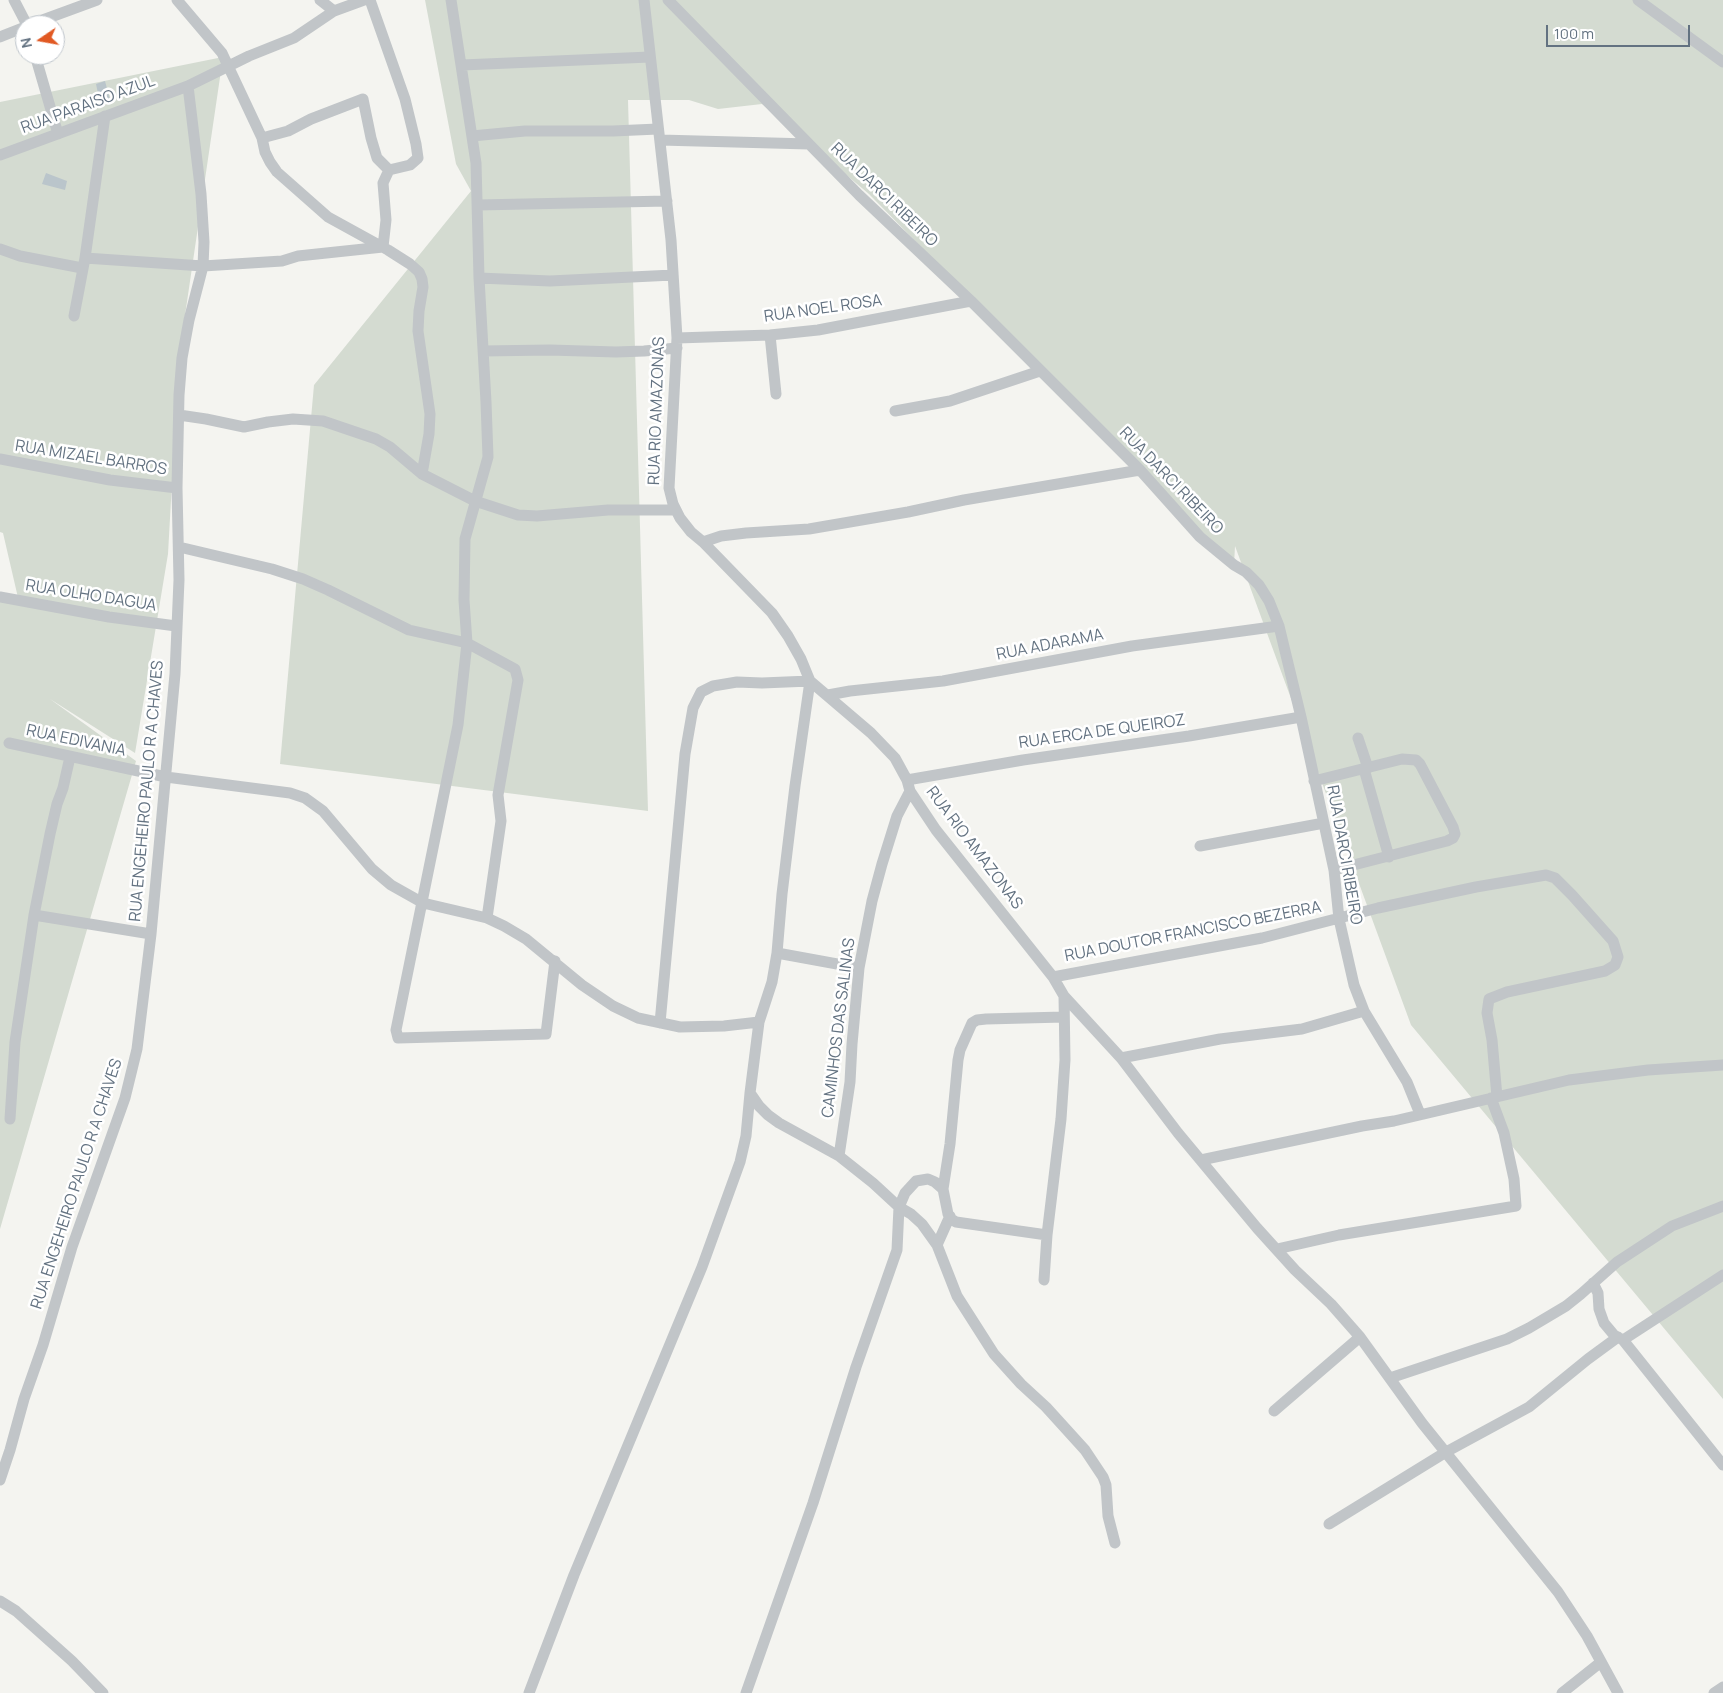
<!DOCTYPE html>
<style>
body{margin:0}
#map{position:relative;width:1723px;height:1693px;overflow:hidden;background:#f4f4f0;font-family:Manrope,sans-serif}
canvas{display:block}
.north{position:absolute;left:15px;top:15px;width:50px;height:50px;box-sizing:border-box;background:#fff;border:1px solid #c1c7cd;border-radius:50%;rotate:258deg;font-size:14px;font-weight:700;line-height:20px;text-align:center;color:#637281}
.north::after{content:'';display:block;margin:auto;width:18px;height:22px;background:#e15923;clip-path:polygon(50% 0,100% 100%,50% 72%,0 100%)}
.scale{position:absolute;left:1546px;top:25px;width:144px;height:22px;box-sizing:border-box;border:2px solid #637281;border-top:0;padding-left:6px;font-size:15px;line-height:18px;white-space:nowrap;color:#637281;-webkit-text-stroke:4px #fff;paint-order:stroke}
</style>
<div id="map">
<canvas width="1723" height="1693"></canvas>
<div class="north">N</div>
<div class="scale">100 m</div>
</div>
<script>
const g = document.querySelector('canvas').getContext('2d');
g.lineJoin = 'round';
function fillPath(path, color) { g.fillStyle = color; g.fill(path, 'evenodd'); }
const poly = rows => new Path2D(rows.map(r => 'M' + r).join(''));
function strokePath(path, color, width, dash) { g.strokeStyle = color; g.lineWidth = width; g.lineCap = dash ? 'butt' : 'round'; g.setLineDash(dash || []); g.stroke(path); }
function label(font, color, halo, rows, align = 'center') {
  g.font = font + ' Manrope,sans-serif'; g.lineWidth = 5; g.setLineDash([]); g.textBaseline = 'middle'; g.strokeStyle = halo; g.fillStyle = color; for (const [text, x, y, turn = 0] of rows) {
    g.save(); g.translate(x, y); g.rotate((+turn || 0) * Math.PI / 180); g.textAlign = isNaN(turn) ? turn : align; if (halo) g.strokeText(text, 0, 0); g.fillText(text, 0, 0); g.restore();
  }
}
const green = poly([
 [425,0,1723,0,1723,1399,1411,1025,1235,546,1234,565,869,194,762,104,718,109,689,100,628,100,648,811,280,764,314,385,471,191,456,164],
 [223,57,179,356,168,554,135,753,50,699,136,761,0,1229,0,600,19,602,3,533,0,532,0,102]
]);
const water = poly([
 [105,81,110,100,100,103,96,84],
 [46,173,67,181,65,190,42,184]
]);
const street = poly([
 [14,0,27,25],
 [177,0,222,53,262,138,265,152,270,162,277,172,328,217,388,250,410,264,419,272,422,279,423,287,419,311,418,331,430,414,429,434,422,474],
 [320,0,334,11],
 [451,0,476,163,479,278,486,402,488,457,465,539,464,600,467,643,458,725,396,1030,398,1038,546,1034,555,961],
 [644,0,671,240,677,338,669,488,673,504,680,518,691,532,703,542,772,613,788,636,801,659,810,681,871,733,895,758,907,780,910,791,936,830,1053,977,1064,996,1121,1058,1178,1133,1257,1228,1295,1270,1331,1304,1360,1337,1422,1423,1558,1592,1587,1636,1618,1693],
 [668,0,859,195,971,301,1140,470,1200,537,1234,565,1246,572,1259,585,1269,601,1279,626,1301,717,1334,870,1339,919,1354,985,1364,1011,1407,1082,1420,1114],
 [1638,0,1723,62],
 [29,25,97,0],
 [0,37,25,27],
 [35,55,58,134],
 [462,65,650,57],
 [472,136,525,131,613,131,658,129],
 [262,138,288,131,311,119,363,99,371,138,377,158,389,170],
 [660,140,809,144],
 [0,155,188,86,249,56,294,38,334,11,364,0],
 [478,205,667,201],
 [0,249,20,256,82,268],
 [85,258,203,266,282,261,298,256,383,247,386,220,383,183,389,170,410,165,418,158,416,144,405,99,370,0],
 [479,278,550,281,673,275],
 [74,316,85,258,105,116],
 [770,335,776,394],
 [677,338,770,335,818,330,971,301],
 [483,351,550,350,616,352,644,351,677,348],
 [895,411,950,401,1040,371],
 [179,415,206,419,244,427,268,422,293,419,323,421,376,439,390,447,422,474,475,501,518,515,537,516,608,510,676,510],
 [0,459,110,480,177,488],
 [703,542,721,536,746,533,809,529,908,512,964,500,1140,470],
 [179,547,272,569,303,579,328,590,409,630,467,643,515,669,518,680,498,795,501,821,487,918],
 [0,597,109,617,176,626],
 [828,695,850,691,943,681,1132,646,1279,626],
 [1358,738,1368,768],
 [9,743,166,777,290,793,305,798,323,811,372,869,391,885,423,903,487,918,504,926,526,939,582,985,613,1006,638,1018,680,1027,724,1026,759,1022],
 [1364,769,1389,857],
 [907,780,1023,760,1189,736,1301,717],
 [1314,781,1402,759,1416,760,1420,764,1453,827,1455,834,1453,838,1447,841,1334,870],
 [1200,846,1324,823],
 [34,915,151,934],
 [777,953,859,968],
 [1053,977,1262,938,1378,908,1476,887,1546,875,1555,878,1572,895,1613,941,1618,957,1615,965,1605,971,1507,992,1489,999,1487,1013,1492,1040,1497,1097],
 [660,1023,685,754,693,708,701,692,713,686,737,682,762,683,810,681,795,786,782,894,777,953,772,982,759,1022,750,1093,759,1106,768,1115,779,1123,839,1156,873,1183,899,1207,911,1214,922,1224,937,1245,957,1296,994,1354,1021,1384,1046,1407,1085,1450,1103,1477,1106,1485,1108,1516,1115,1543],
 [1121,1058,1220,1039,1302,1029,1364,1011],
 [10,1119,15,1042,34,915,50,834,57,804,63,788,70,757],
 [839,1156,850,1082,852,1044,859,968,872,901,882,864,897,816,910,791],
 [1201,1160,1362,1126,1394,1121,1569,1080,1648,1070,1723,1065],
 [943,1189,950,1144,958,1060,960,1050,972,1023,977,1020,986,1019,1064,1017],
 [937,1245,950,1216],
 [1277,1249,1339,1235,1516,1206,1514,1179,1504,1133,1491,1098],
 [1044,1280,1047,1235,1061,1119,1065,1060,1064,996],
 [1593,1283,1598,1293,1599,1309,1604,1323,1614,1335,1623,1340,1723,1465],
 [1623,1340,1723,1275],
 [1390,1378,1507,1339,1529,1328,1566,1306,1581,1294,1617,1262,1672,1226,1723,1206],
 [1274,1411,1360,1337],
 [0,1480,10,1450,24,1399,43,1345,72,1247,125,1098,137,1049,151,934,175,674,179,580,177,488,179,395,182,358,189,320,203,266,204,242,201,194,188,86],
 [1329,1524,1446,1452,1529,1407,1588,1359,1618,1337],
 [0,1601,16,1611,72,1661,103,1693],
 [529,1693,574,1575,702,1267,740,1162,746,1136,750,1093],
 [746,1693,813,1503,856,1367,897,1250,899,1207,905,1193,916,1181,928,1179,935,1182,943,1189,948,1214,951,1219,956,1222,1047,1235],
 [1562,1693,1601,1662],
 [1714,1693,1723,1687]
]);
const streetNames = [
 ["RUA PARAISO AZUL",88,105,-20],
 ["RUA DARCI RIBEIRO",884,195,44],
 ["RUA NOEL ROSA",823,309,-8],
 ["RUA RIO AMAZONAS",657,411,-88],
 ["RUA MIZAEL BARROS",91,458,9],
 ["RUA DARCI RIBEIRO",1171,481,46],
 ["RUA OLHO DAGUA",91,596,9],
 ["RUA ADARAMA",1050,645,-11],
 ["RUA ERCA DE QUEIROZ",1102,732,-8],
 ["RUA EDIVANIA",76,741,12],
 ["RUA ENGEHEIRO PAULO R A CHAVES",147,791,-85],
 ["RUA RIO AMAZONAS",974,848,53],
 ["RUA DARCI RIBEIRO",1344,855,80],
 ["RUA DOUTOR FRANCISCO BEZERRA",1193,932,-11],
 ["CAMINHOS DAS SALINAS",839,1028,-83],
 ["RUA ENGEHEIRO PAULO R A CHAVES",77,1184,-72]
];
fillPath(green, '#d4dbd1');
fillPath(water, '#bac5cb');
strokePath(street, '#c1c5c8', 11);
label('16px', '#637281', '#fff', streetNames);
</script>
